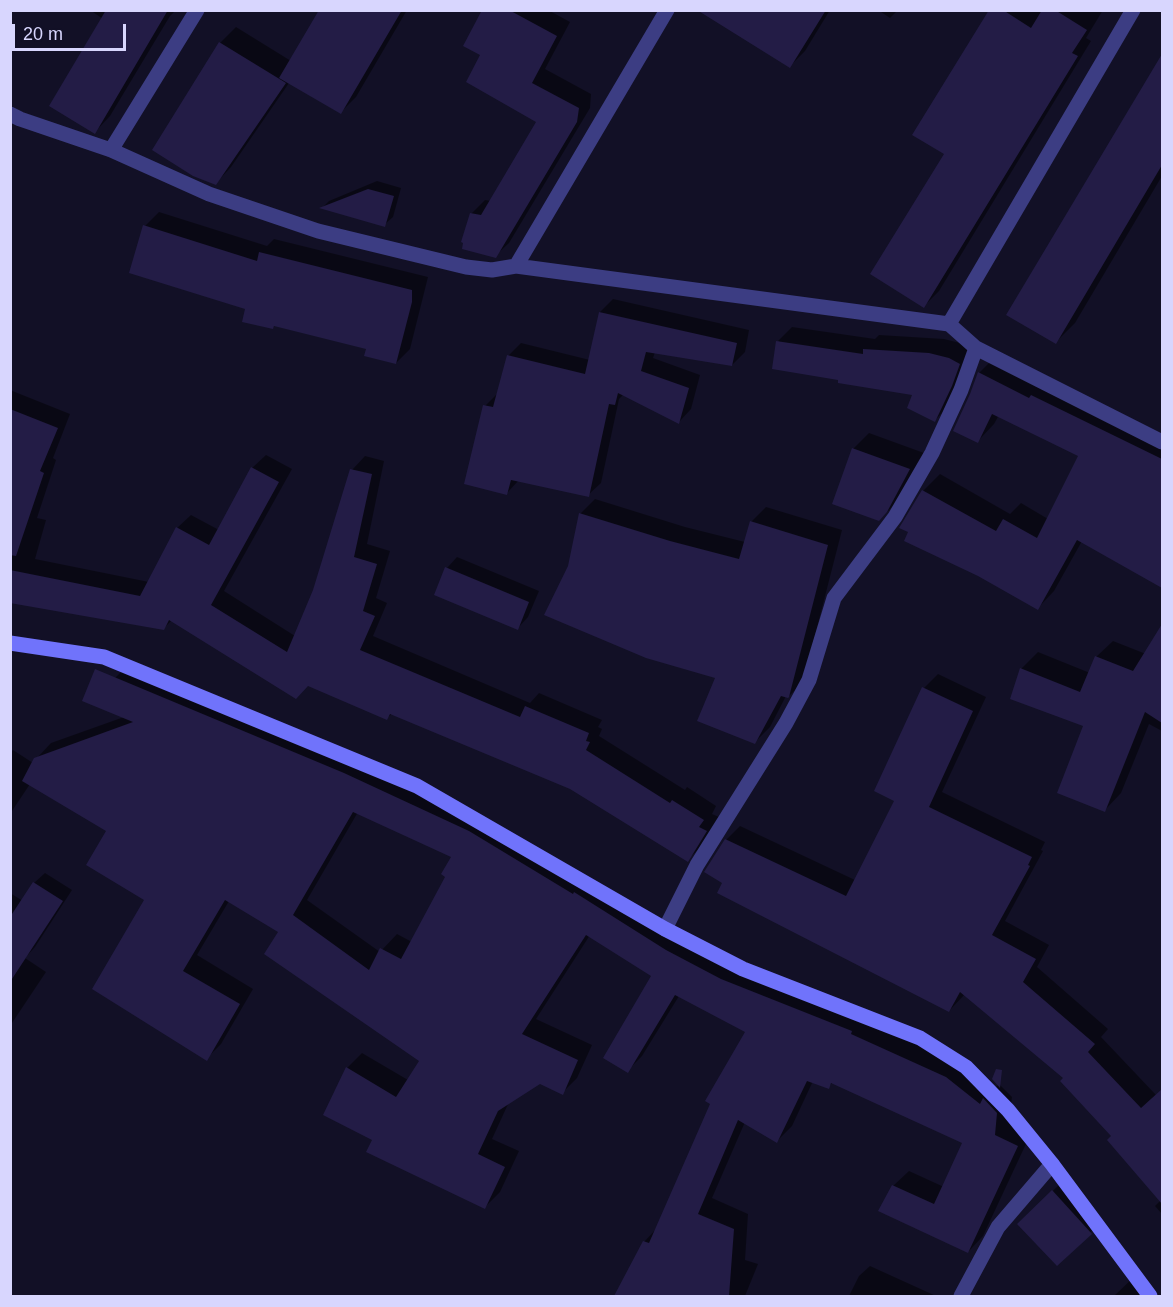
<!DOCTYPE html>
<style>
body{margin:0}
#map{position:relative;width:1173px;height:1307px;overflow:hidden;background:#121026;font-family:Helvetica,sans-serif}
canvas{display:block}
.frame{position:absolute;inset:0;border:12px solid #d8d6fe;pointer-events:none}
.scale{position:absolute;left:12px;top:24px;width:114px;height:27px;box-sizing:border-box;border:3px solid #d8d6fe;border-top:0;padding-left:8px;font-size:18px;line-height:21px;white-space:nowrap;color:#d8d6fe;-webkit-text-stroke:4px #121026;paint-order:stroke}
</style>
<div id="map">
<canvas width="1173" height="1307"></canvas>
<div class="frame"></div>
<div class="scale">20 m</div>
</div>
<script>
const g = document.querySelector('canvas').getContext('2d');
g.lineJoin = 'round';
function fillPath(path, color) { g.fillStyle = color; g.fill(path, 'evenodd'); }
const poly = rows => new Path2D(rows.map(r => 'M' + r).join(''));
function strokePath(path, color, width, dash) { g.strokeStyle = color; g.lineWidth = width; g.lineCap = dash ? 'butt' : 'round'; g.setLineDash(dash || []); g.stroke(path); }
const shadow = poly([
 [90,10,176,10,170,16,110,116,95,132,103,19],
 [320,10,407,10,356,97,340,113,289,83,231,167,216,183,154,150,220,43,236,27,291,61],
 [483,10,548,10,570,22,545,69,591,94,590,108,509,243,495,256,471,214,485,200,491,201,538,122,482,55],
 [700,10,830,10,805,51,790,66],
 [878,10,898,10,890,18],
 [990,10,1103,10,1086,38,1091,41,939,291,924,306,946,154],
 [1162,56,1162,176,1075,323,1056,342,1008,314],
 [377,181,401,188,393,217,384,225,322,208,329,201],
 [159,212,267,246,274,239,428,277,410,349,396,363,368,348,276,324,273,328,145,226],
 [613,299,749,330,745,352,732,365,655,352,653,358,700,375,691,409,679,422,623,395,619,399,601,483,588,495,519,480,507,493,485,406,498,393,508,356,521,343,590,360,600,312],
 [792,327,875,339,879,335,944,339,964,344,973,349,949,406,935,420,914,394,840,378,778,341],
 [995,357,1162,435,1162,587,1082,541,1054,591,1038,608,923,491,940,474,1010,514,1021,503,1048,519,1080,455,999,415,994,424,978,441,979,373],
 [10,390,70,414,53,458,56,460,37,518,46,520,35,559,149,582,177,528,191,515,219,530,252,468,266,455,292,469,224,591,295,636,315,591,352,470,365,456,384,461,367,544,390,551,376,598,387,603,373,636,530,703,539,693,602,720,598,727,602,729,599,736,685,790,687,787,716,806,712,814,719,817,701,847,687,860,570,788,393,713,387,718,172,620,163,629,10,601],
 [869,433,924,453,895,504,879,520,853,449],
 [595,499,685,527,745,542,751,522,766,507,842,530,803,682,788,697,786,696,770,727,755,742,717,677,569,566,580,514],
 [457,557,539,591,528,617,518,628,447,568],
 [1162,626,1162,731,1149,724,1121,793,1105,810,1085,725,1021,669,1038,652,1090,673,1096,657,1113,641,1146,654],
 [130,663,360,758,681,936,961,1063,994,1089,999,1084,1012,1097,1009,1120,1032,1131,983,1236,968,1252,893,1186,909,1171,944,1187,964,1143,833,1082,828,1087,813,1081,792,1126,777,1141,745,1122,712,1198,748,1214,745,1260,758,1264,745,1296,616,1296,644,1242,657,1228,747,1031,679,996,642,1056,627,1071,653,975,590,935,536,1019,592,1045,577,1078,562,1093,539,1082,509,1102,492,1139,519,1151,500,1192,485,1207,374,1139,347,1068,362,1053,408,1080,421,1061,281,931,229,901,197,955,253,989,221,1044,206,1059,146,900,108,830,30,784,10,814,10,753,13,750,33,763,36,759,51,743,124,717,115,678],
 [358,812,453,856,447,876,412,942,397,934,380,952,307,900],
 [938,674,986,697,942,792,1045,842,1041,850,1043,851,1005,921,1049,945,1037,967,1108,1029,1101,1037,1156,1095,1162,1090,1162,1214,1155,1206,1161,1200,1113,1136,1065,1077,965,994,949,1011,723,883,726,840,740,826,855,880,896,800,924,688],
 [45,873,72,890,35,947,25,958,46,972,10,1026,10,893,23,901,34,883],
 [1063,1181,1101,1222,1057,1264,1019,1224],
 [870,1266,936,1296,849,1296,859,1276],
 [1136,1275,1156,1296,1114,1296]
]);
const building = poly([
 [106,10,168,10,95,134,49,106],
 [319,10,402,10,341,114,279,78],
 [482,10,509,10,557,36,532,83,579,108,577,122,496,258,462,249,463,243,461,242,470,213,481,215,536,122,466,82,480,55,463,46],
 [697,10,826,10,790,68],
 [989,10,1003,10,1031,28,1042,10,1055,10,1087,30,1072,53,1078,56,924,308,870,274,944,154,912,135],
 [219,42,286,83,216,185,193,176,152,150],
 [1162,54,1162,165,1056,344,1006,315],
 [368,189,394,196,385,227,319,208],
 [143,225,257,261,259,252,412,290,412,302,396,364,364,356,366,349,274,326,273,329,242,322,245,309,129,273],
 [599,312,737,343,732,366,646,352,641,371,689,388,679,424,618,393,615,405,609,404,589,497,511,480,507,495,464,484,483,405,493,407,507,355,585,374],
 [776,341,863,354,863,349,929,353,949,358,960,364,952,386,935,422,907,408,912,395,838,383,838,380,772,369],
 [978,372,1029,398,1031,395,1162,459,1162,588,1077,540,1038,610,978,576,904,541,908,532,899,528,922,490,996,531,1003,519,1037,538,1078,456,992,414,978,443,953,431,970,394],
 [10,409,58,428,40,471,44,473,16,556,10,555],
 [852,448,910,469,887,512,879,521,832,504],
 [251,467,279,482,211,605,287,652,313,590,350,469,372,474,354,557,377,564,363,611,375,616,360,650,520,717,525,706,589,733,586,741,590,742,586,750,670,803,672,800,704,820,699,827,707,831,688,862,570,789,390,714,387,720,308,686,296,699,169,620,164,630,10,603,10,570,140,596,176,527,209,545],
 [579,513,670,541,739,559,750,521,828,545,789,697,788,698,781,696,755,744,697,721,715,678,646,658,544,615,568,566],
 [445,567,529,602,518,630,434,595],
 [1162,624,1162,723,1145,712,1105,812,1057,793,1083,726,1010,699,1020,668,1080,692,1095,656,1133,671],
 [95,669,344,773,469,831,573,894,574,892,666,950,721,979,852,1031,851,1034,946,1077,980,1104,983,1098,997,1113,995,1135,1018,1146,968,1253,878,1211,892,1185,934,1204,962,1143,831,1083,829,1089,807,1081,777,1143,738,1120,698,1214,734,1229,729,1296,614,1296,643,1241,649,1243,710,1104,705,1101,745,1032,675,995,628,1073,603,1058,651,976,586,935,522,1034,578,1060,563,1095,540,1084,498,1111,478,1154,505,1167,485,1209,366,1152,372,1140,323,1115,346,1067,396,1097,419,1061,264,954,278,932,225,900,183,971,240,1004,207,1061,92,989,144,900,86,865,106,831,22,781,34,758,133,722,82,701],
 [353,812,451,857,441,874,445,877,401,959,380,948,369,970,293,915],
 [922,687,973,711,929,807,1032,857,1028,865,1030,866,992,935,1036,959,1023,982,1095,1044,1088,1052,1141,1108,1162,1089,1162,1204,1107,1140,1111,1136,1060,1081,1063,1078,960,992,949,1012,717,893,722,883,704,872,725,839,846,896,894,801,874,791],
 [33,882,63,901,10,982,10,917],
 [996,1069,1002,1070,1000,1088,992,1079],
 [1052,1190,1092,1234,1057,1266,1017,1224]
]);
const lane = poly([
 [961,1296,998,1227,1052,1164]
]);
const street = poly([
 [197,10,111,150,209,194,318,231,466,267,492,270,516,266,949,324,1133,10],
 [10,114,20,119,111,150],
 [516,266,667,10],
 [976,348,1162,442],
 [665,929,697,865,786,723,809,680,834,598,895,517,932,453,961,390,976,348,949,324]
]);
const secondary = poly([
 [10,643,104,657,417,786,665,929,743,969,920,1038,966,1067,1008,1110,1052,1164,1150,1296]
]);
fillPath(shadow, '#0007');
fillPath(building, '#231c46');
strokePath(lane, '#3c3d83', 15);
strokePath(street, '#3c3d83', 15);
strokePath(secondary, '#7073fb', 15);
</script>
